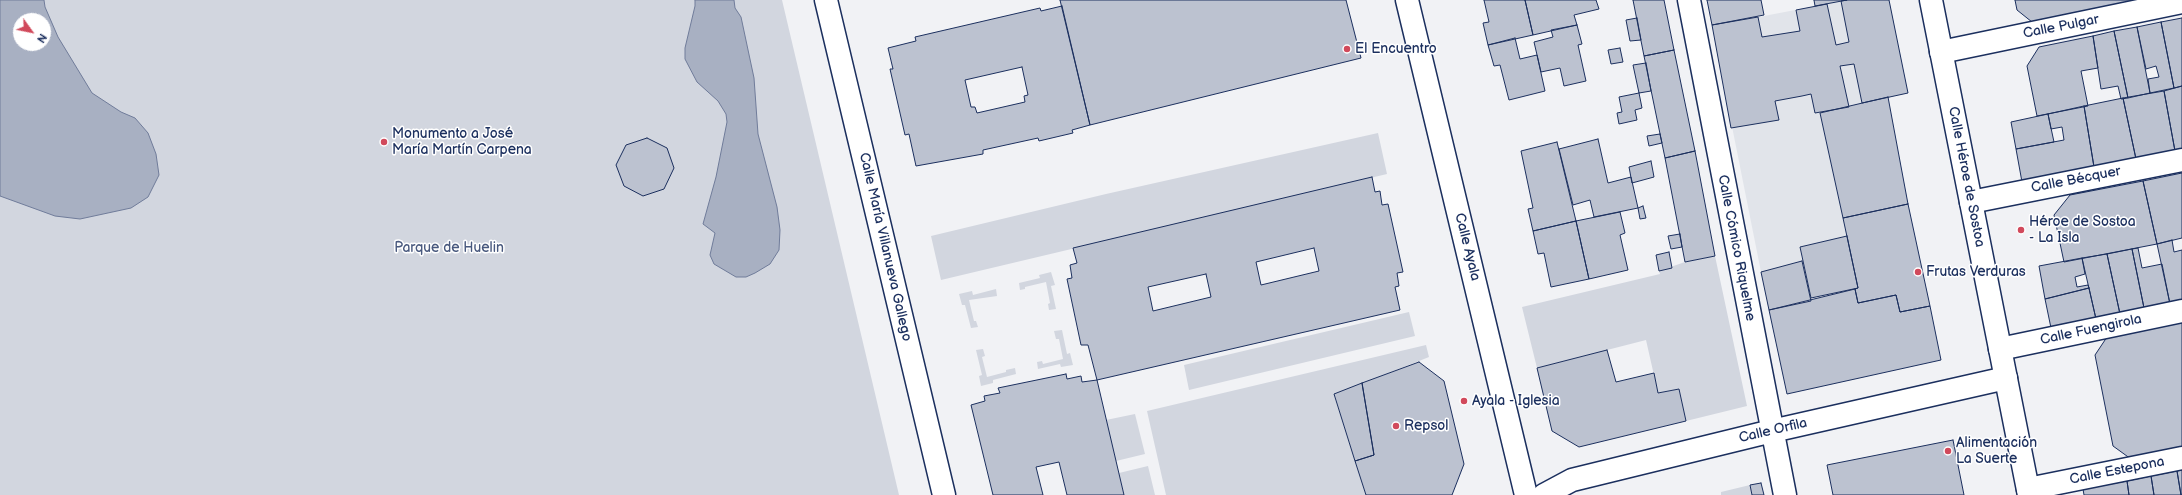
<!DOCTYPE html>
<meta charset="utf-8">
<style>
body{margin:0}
#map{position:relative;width:2182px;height:495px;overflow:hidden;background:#f1f2f5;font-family:"Balsamiq Sans",sans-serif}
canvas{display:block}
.north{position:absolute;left:12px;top:12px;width:40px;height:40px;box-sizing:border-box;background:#fff;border:1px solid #a4acbf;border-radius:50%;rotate:123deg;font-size:11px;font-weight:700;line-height:16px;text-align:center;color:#1b2f5e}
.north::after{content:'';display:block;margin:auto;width:14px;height:18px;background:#d1495b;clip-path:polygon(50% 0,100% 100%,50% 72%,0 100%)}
</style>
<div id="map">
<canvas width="2182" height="495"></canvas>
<div class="north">N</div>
</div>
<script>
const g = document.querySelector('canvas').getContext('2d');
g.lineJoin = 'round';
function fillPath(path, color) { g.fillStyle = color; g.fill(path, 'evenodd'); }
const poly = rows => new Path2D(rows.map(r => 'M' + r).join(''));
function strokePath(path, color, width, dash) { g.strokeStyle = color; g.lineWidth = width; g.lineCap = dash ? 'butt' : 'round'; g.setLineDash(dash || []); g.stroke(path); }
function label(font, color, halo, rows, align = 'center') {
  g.font = font + ' "Balsamiq Sans",sans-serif'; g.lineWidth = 3; g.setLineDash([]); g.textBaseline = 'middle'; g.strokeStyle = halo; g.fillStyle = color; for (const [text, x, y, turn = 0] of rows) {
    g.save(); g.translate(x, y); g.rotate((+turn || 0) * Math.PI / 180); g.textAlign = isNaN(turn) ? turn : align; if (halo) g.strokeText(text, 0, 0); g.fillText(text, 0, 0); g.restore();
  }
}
const built = poly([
 [1847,0,1889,0,1908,93,1820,113,1847,236,1800,247,1802,261,1761,272,1712,26]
]);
const green = poly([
 [0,0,782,0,899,495,0,495],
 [20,20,44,20,44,44,20,44],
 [1378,133,1387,174,941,280,931,236,1106,194],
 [1715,256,1747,406,1686,421,1679,389,1658,393,1646,340,1537,368,1522,307,1660,274,1659,271,1685,262],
 [1051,272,1055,285,1051,286,1056,309,1049,310,1048,304,1050,303,1046,282,1025,287,1025,289,1020,290,1019,283,1040,278,1039,275],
 [996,289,997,296,969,300,974,321,976,321,978,327,971,328,965,305,962,305,959,294,972,291,973,295],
 [1409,312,1415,336,1189,390,1184,365],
 [1062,330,1067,354,1070,353,1073,365,1061,367,1060,364,1038,369,1037,362,1042,361,1043,364,1063,359,1059,339,1056,339,1054,331],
 [1426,345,1429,357,1334,395,1366,495,1166,495,1147,411],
 [983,349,985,356,982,357,987,377,1006,372,1006,370,1015,368,1016,374,993,380,993,383,981,386,979,376,982,375,976,350],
 [1135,414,1145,454,1116,461,1106,420],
 [1148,466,1155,495,1124,495,1119,473],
 [1750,485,1752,495,1721,495,1721,492]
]);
const water = poly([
 [0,0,44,0,45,7,58,37,92,93,121,112,135,118,148,133,156,154,159,175,148,197,131,208,80,219,55,216,0,196,0,0],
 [20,20,44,20,44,44,20,44,20,20],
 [695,0,734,0,735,8,741,17,754,78,758,134,777,207,780,230,779,250,770,264,755,273,746,277,736,277,714,264,710,255,715,233,703,224,716,177,727,122,726,114,718,101,697,82,685,59,685,48,695,6,695,0]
]);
const building = poly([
 [1060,0,1346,0,1361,58,1090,125,1060,0],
 [1484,0,1525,0,1533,35,1488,45,1483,23,1489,22,1484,0],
 [1525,0,1596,0,1599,9,1574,15,1577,25,1533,35,1525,0],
 [1633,0,1664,0,1674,50,1644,56,1633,0],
 [1707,0,1761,0,1764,15,1712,25,1707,0],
 [1814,0,1847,0,1815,6,1814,0],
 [1847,0,1889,0,1908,93,1862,103,1854,64,1840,66,1849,107,1815,113,1811,94,1802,96,1775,101,1779,120,1731,128,1712,25,1758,17,1762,37,1800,31,1796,10,1827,4,1836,45,1849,42,1841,1,1847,0],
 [2015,0,2141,0,2032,22,2017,10,2015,0],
 [1062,6,1090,125,1072,130,1073,133,1039,141,1038,138,983,150,983,154,916,166,909,134,905,135,890,69,893,69,888,48,916,41,915,37,1040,8,1041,11,1062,6],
 [1022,67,1028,95,1024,96,1025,102,977,113,975,107,971,107,965,80,1022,67],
 [1637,18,1641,40,1630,41,1626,20,1637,18],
 [2182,18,2182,86,2174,88,2161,22,2182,18],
 [2161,22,2174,88,2150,93,2148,79,2159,77,2156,66,2146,69,2137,27,2161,22],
 [1577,25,1582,44,1578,45,1586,81,1564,86,1560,68,1541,72,1534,42,1553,37,1551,30,1577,25],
 [2137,27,2150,93,2128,98,2114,31,2137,27],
 [2114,31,2128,98,2121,99,2118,86,2101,89,2093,36,2114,31],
 [2093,36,2098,68,2081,71,2088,106,2037,116,2027,66,2039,47,2093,36],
 [1515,38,1520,59,1537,55,1545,91,1509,100,1500,65,1494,66,1488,45,1515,38],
 [1620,48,1623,62,1611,64,1608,50,1620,48],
 [1674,50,1695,151,1665,158,1644,56,1674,50],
 [1646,63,1651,91,1639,93,1633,65,1646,63],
 [2182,86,2182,150,2175,151,2164,91,2182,86],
 [2164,91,2175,151,2136,159,2123,98,2164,91],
 [1639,93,1642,108,1635,110,1637,120,1619,124,1617,113,1622,112,1619,97,1639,93],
 [1888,97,1908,204,1843,218,1820,113,1888,97],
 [2123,98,2136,159,2094,167,2084,106,2123,98],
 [2084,106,2094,167,2022,182,2016,149,2064,140,2062,127,2051,129,2048,114,2084,106],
 [2048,114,2054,142,2016,149,2011,122,2048,114],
 [1660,134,1662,143,1649,146,1647,136,1660,134],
 [647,138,667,148,674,168,664,189,643,196,624,186,616,165,626,145,647,138],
 [1598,139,1608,183,1631,177,1638,208,1594,217,1590,200,1573,205,1559,149,1598,139],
 [1557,142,1576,221,1533,231,1528,209,1533,208,1521,151,1557,142],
 [1695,151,1715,256,1685,262,1665,158,1695,151],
 [1651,161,1654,177,1632,183,1629,167,1651,161],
 [2182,173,2182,238,2157,244,2143,181,2182,173],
 [1372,177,1375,192,1380,191,1382,205,1388,204,1403,272,1397,273,1399,286,1395,287,1400,310,1097,380,1088,345,1081,345,1067,279,1072,278,1070,265,1077,263,1073,248,1372,177],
 [1314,248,1319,271,1261,285,1256,262,1314,248],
 [1206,274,1211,297,1153,311,1148,287,1206,274],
 [2143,181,2157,244,2064,262,2054,215,2070,195,2143,181],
 [1908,204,1930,306,1900,312,1896,295,1858,303,1855,289,1858,288,1843,218,1908,204],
 [1643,206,1646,218,1640,219,1638,208,1643,206],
 [1620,212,1625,233,1620,235,1628,270,1589,279,1576,221,1620,212],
 [1576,221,1589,279,1551,287,1544,253,1538,254,1533,231,1576,221],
 [1680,234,1682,247,1671,249,1668,236,1680,234],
 [1847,236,1858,288,1811,298,1800,247,1847,236],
 [2172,240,2174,252,2182,250,2182,301,2170,304,2157,244,2172,240],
 [2138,248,2142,268,2162,264,2170,304,2144,308,2132,249,2138,248],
 [2132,249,2144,308,2120,314,2107,254,2132,249],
 [1669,252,1672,268,1659,271,1656,255,1669,252],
 [2107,254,2120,314,2096,319,2082,258,2107,254],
 [2082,258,2085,274,2075,277,2077,287,2088,285,2089,288,2045,299,2039,266,2082,258],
 [1802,261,1811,301,1769,310,1761,272,1802,261],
 [2089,288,2096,319,2051,328,2045,299,2089,288],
 [1855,289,1858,303,1896,295,1900,312,1930,306,1941,360,1787,394,1769,310,1855,289],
 [2182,322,2182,449,2131,459,2113,446,2095,355,2107,337,2182,322],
 [1607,350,1616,382,1654,373,1658,393,1679,389,1686,421,1579,447,1552,431,1537,368,1607,350],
 [1419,362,1444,381,1464,464,1452,495,1366,495,1355,461,1374,455,1362,383,1419,362],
 [1066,374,1067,379,1081,376,1082,382,1097,380,1124,495,1067,495,1059,462,1036,467,1043,495,993,495,971,405,985,401,984,396,1000,393,998,388,1066,374],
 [1362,383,1374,455,1355,461,1334,394,1362,383],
 [1953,440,1964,495,1833,495,1827,465,1953,440],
 [2182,470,2182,495,2181,495,2177,471,2182,470],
 [2177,471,2181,495,2154,495,2151,476,2177,471],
 [2151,476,2154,495,2129,495,2127,481,2151,476],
 [2127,481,2129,495,2084,495,2083,489,2127,481],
 [1761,483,1764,495,1752,495,1750,485,1761,483]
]);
const minor = poly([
 [826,0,944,495],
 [1689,0,1785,495],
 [1941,52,2182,2],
 [1971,202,2182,160],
 [2000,349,2182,311],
 [2028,489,2182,458],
 [1544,495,1572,480,1772,431,2006,378]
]);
const major = poly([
 [1407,0,1526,495],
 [1931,0,2029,495]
]);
const markers = [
 [1347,49,4,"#d1495b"],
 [384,142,4,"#d1495b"],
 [2021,230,4,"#d1495b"],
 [1918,272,4,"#d1495b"],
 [1464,401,4,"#d1495b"],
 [1396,426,4,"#d1495b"],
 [1948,451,4,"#d1495b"]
];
const streetNames = [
 ["Calle Pulgar",2061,27,-11],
 ["Calle Héroe de Sostoa",1966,177,79],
 ["Calle Bécquer",2076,180,-11],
 ["Calle María Villanueva Gallego",885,247,77],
 ["Calle Ayala",1467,247,76],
 ["Calle Cómico Riquelme",1736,248,79],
 ["Calle Fuengirola",2091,330,-12],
 ["Calle Orfila",1773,431,-13],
 ["Calle Estepona",2117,471,-11]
];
const poiNames = [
 ["El Encuentro",1355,49],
 ["Monumento a José",392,134],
 ["María Martín Carpena",392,150],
 ["Héroe de Sostoa",2029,222],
 ["- La Isla",2029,238],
 ["Frutas Verduras",1926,272],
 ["Ayala - Iglesia",1472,401],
 ["Repsol",1404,426],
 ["Alimentación",1956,443],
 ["La Suerte",1956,459]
];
const parkNames = [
 ["Parque de Huelin",449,248]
];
fillPath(built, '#e1e4ea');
fillPath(green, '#d2d6df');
fillPath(water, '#a8b0c2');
strokePath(water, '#707c9a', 1);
fillPath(building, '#bcc2d0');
strokePath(building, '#1b2f5e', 1);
strokePath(minor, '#1b2f5e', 25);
strokePath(major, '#1b2f5e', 25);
strokePath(minor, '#fff', 22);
strokePath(major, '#fff', 22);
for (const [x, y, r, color] of markers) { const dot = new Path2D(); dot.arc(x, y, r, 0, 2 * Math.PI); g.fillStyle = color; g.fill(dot); strokePath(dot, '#fff', 1.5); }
label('14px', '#1b2f5e', '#fff', streetNames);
label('14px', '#1b2f5e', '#fff', poiNames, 'left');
label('14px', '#49597e', '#fff', parkNames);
</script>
